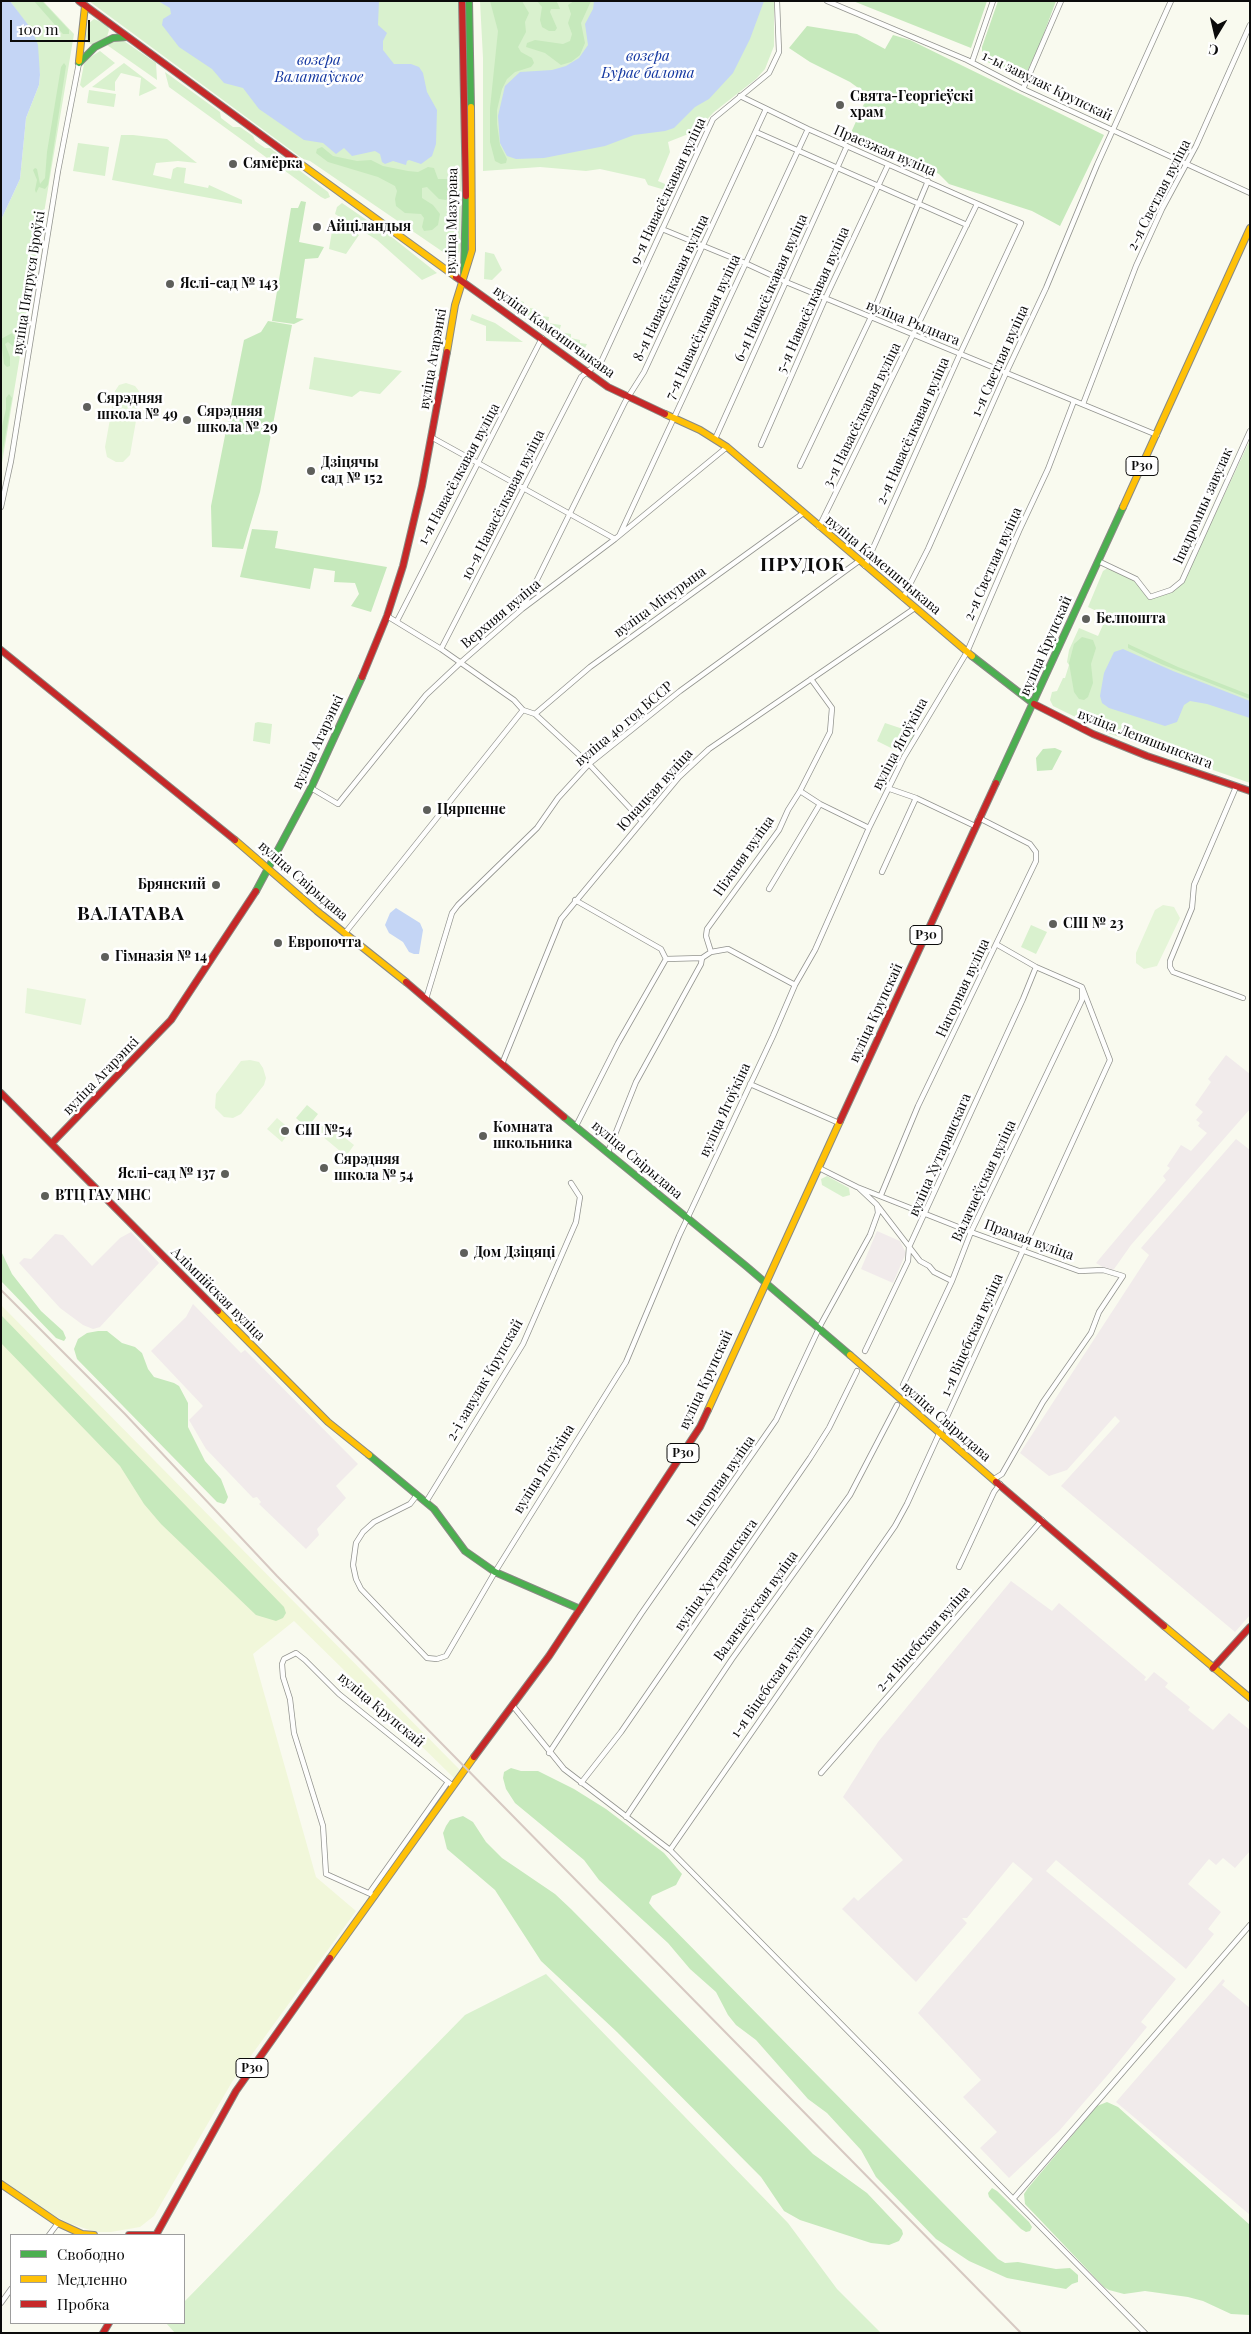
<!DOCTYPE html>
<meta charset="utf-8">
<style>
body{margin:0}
#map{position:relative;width:1251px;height:2334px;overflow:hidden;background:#f9faef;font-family:"Playfair Display",serif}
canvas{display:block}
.frame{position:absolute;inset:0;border:2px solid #0b0b0b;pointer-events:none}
.legend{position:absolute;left:10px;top:2234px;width:175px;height:90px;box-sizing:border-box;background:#fff;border:1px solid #9d9d9d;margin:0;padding:6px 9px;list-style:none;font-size:15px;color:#0b0b0b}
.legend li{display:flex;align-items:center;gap:10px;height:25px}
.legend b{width:25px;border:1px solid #9d9d9d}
.north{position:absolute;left:1191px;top:10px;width:50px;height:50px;-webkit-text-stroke:4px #fff;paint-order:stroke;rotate:189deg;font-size:14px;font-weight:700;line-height:20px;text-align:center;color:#0b0b0b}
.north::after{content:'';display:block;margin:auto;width:18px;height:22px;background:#0b0b0b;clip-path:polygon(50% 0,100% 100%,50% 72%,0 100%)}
.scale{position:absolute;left:10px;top:20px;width:80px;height:22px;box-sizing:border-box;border:2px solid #0b0b0b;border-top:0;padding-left:6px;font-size:15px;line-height:18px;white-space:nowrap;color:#0b0b0b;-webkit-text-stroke:4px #fff;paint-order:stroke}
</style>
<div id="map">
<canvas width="1251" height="2334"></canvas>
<div class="frame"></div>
<ul class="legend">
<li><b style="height:6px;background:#4caf50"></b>Свободно</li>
<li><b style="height:6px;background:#ffc107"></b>Медленно</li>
<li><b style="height:6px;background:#c62828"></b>Пробка</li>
</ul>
<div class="north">С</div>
<div class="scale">100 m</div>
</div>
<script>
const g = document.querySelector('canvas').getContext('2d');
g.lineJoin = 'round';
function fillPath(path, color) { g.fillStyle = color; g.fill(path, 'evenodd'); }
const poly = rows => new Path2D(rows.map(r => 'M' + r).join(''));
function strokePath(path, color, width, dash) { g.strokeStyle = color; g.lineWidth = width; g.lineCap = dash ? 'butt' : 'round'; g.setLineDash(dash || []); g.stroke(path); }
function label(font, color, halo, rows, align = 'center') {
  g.font = font + ' "Playfair Display",serif'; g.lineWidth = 5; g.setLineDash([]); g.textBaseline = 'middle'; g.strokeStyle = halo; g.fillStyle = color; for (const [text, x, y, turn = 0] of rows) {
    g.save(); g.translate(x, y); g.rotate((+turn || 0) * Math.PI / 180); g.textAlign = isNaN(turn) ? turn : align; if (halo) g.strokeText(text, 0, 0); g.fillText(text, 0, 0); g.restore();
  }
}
const industrial = poly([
 [1226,1055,1250,1074,1250,1109,1131,1245,1112,1272,1101,1266,1096,1263,1166,1180,1163,1176,1170,1168,1167,1166,1181,1145,1191,1151,1207,1133,1198,1126,1200,1123,1196,1120,1203,1112,1195,1105,1211,1082,1208,1079],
 [1236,1139,1250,1150,1250,1615,1235,1632,1061,1486,1120,1421,1115,1416,1067,1470,1049,1476,1020,1453,1149,1255,1141,1248],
 [877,1231,900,1241,906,1253,893,1283,861,1269],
 [131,1232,159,1263,100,1327,93,1329,83,1325,60,1308,19,1263,24,1258,31,1259,55,1234,63,1235,92,1266,120,1238],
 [193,1304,241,1353,245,1350,358,1464,336,1486,346,1498,317,1529,319,1535,306,1549,259,1504,261,1502,257,1497,253,1498,206,1449,189,1420,203,1406,151,1351,186,1317],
 [1011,1581,1052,1611,1059,1603,1146,1677,1144,1680,1146,1681,1154,1672,1168,1683,1165,1687,1190,1707,1188,1710,1213,1730,1229,1713,1250,1730,1250,1851,1235,1868,1223,1858,1216,1865,1209,1859,1188,1884,1221,1912,1208,1929,1214,1934,1186,1969,1056,1860,1046,1871,1176,1979,1141,2022,1147,2027,1112,2070,1059,2131,1009,2178,980,2148,997,2132,963,2097,981,2080,918,2013,1033,1879,1013,1862,967,1918,962,1918,967,1923,916,1982,842,1909,854,1897,858,1901,903,1860,843,1797,878,1742],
 [1223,1979,1225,1981,1222,1985,1250,2008,1250,2215,1116,2102]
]);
const farmland = poly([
 [1,1305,460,1770,454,1778,294,1621,253,1654,316,1877,356,1911,232,2082,154,2216,140,2227,111,2232,96,2232,68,2223,46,2211,1,2180]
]);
const green = poly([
 [10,1,43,1,74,34,1,469,1,220,20,179,26,118,39,85,40,75,34,35],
 [89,1,460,1,462,142,461,246,459,253,452,257,446,254,310,161,303,159],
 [480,1,774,1,774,46,765,69,756,79,714,112,696,131,668,142,670,152,658,181,677,189,674,188,672,192,648,185,645,179,600,169,586,171,540,167,483,171,483,58],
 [94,19,107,25,109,30,107,37,92,45,87,42,86,36,88,24],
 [121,39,156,63,157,80,107,45,115,40],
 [100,51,115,63,83,88,80,85,84,64,89,58],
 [124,63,157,88,139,96,141,78,121,73,115,82,115,91,92,87],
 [165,72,220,112,221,118,233,127,240,127,253,136,255,141,265,148,270,148,320,186,328,192,330,197,325,199,321,197,169,87],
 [89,90,116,94,114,107,87,103],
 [121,135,133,135,167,139,197,163,178,161,156,163,153,175,171,179,173,169,177,167,186,168,184,183,208,188,209,185,242,200,242,204,112,180],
 [78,143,109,147,105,176,73,171],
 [342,203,393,238,437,273,422,280,377,240,335,214,337,207],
 [333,225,342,225,359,235,346,254,329,249],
 [485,252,494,254,502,270,492,280,484,279],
 [502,293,510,298,524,302,523,307,537,309,536,315,549,317,548,323,561,325,559,332,571,334,571,338,580,340,580,343,587,344,580,358,496,298,496,294],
 [472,314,495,323,523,342,486,341,486,326,470,320],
 [314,357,402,371,380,394,360,391,352,397,309,389],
 [1250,440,1250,783,1108,733,1053,706,1050,700,1052,692,1057,691,1063,678,1065,678,1069,665,1067,662,1069,650,1079,628,1098,636,1107,616,1088,607,1103,571,1109,567,1134,577,1145,592,1154,597,1168,593,1183,583],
 [258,722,272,724,270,744,253,741,255,723],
 [885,723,915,733,903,754,877,741],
 [1031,925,1047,932,1036,954,1021,947],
 [307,1105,318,1114,307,1128,296,1118],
 [827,1176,849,1188,850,1195,843,1197,822,1185,821,1179],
 [546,1974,788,2223,837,2289,881,2333,175,2333,166,2323,184,2323,184,2302,465,2015]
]);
const forest = poly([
 [34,1,42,1,69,30,69,34,63,34],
 [490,1,522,1,526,8,529,13,525,22,526,32,518,47,521,52,532,58,534,63,531,67,515,72,507,79,502,89,497,110,497,124,500,145,507,159,506,163,501,164,495,161,490,142,490,108,498,31],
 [537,1,556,1,558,4,560,9,551,9,550,12,557,28,555,31,549,31,542,27,540,20,542,7],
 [574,1,591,1,581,23,585,43,580,55,571,62,561,65,545,53,526,47,527,43,535,40,563,44,570,41,572,34,568,23,571,14,568,5],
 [853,1,987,1,971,48],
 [998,1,1056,1,1040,44,1024,78,1019,79,982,59,982,47],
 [807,26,857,34,885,49,893,35,910,40,1104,135,1060,226,1032,211,949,184,939,174,920,164,849,137,868,95,850,82,810,62,789,48],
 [64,63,66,66,48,185,45,189,39,187,36,193,35,190,37,180,33,170,35,168,37,169,40,184,45,178,47,152,61,67],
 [322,147,333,156,357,161,371,160,383,166,408,171,418,172,428,167,434,168,438,179,449,179,453,183,452,194,446,200,439,199,427,187,422,188,422,198,433,205,440,214,438,225,432,230,424,231,422,227,424,218,421,214,405,213,396,206,395,199,397,191,395,186,378,177,328,162,316,153,317,149],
 [301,201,306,202,299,242,324,247,318,258,305,259,296,318,304,319,294,324,272,321,291,208,298,208],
 [268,321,292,325,260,492,243,549,212,547,211,506,244,340,261,332],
 [12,333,18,343,14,347,8,342,5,344,10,357,10,366,7,367,4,364,1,339],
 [9,394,12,398,1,461,2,426,6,409,6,398],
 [252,529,278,531,275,548,387,567,371,612,351,606,359,594,355,583,334,582,335,571,314,568,310,589,240,577],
 [1082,637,1093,640,1096,648,1091,664,1093,683,1088,697,1084,700,1079,699,1074,692,1069,663,1074,644],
 [1128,644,1178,667,1250,695,1250,699,1161,664,1128,648],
 [1055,748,1062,751,1052,770,1037,771,1036,758,1043,749],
 [1,1251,12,1274,41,1311,63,1331,66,1338,64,1341,56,1338,1,1281],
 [1,1315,284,1607,286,1613,283,1618,276,1621,256,1615,161,1524,144,1504,120,1466,1,1343],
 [98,1331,107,1331,122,1343,135,1347,142,1353,148,1369,154,1377,174,1383,179,1386,188,1403,188,1427,205,1461,221,1479,228,1497,226,1502,224,1504,217,1502,77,1359,74,1349,78,1339,87,1333],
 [511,1768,521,1771,538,1771,574,1789,606,1809,664,1853,682,1874,676,1885,652,1896,649,1903,653,1908,998,2259,1005,2263,1018,2262,1056,2269,1070,2268,1078,2275,1078,2282,1072,2284,1066,2289,1007,2278,969,2261,936,2239,876,2177,861,2150,827,2113,808,2099,756,2040,736,2025,728,2015,716,1992,690,1969,668,1943,599,1880,584,1860,515,1803,506,1789,503,1778,504,1772],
 [463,1816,473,1822,486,1842,502,1858,555,1894,571,1909,813,2154,867,2193,902,2230,903,2234,899,2241,889,2245,871,2243,800,2220,784,2211,761,2177,617,2032,541,1961,495,1890,447,1849,443,1833,446,1826,450,1820],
 [1107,2102,1118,2107,1250,2225,1250,2315,1231,2314,1203,2301,1188,2297,1145,2291,1124,2294,1109,2290,1104,2287,1025,2204,1024,2194,1028,2188,1097,2106],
 [992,2188,997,2191,1029,2222,1032,2227,1030,2231,1026,2232,1021,2229,989,2197,988,2193]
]);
const pitch = poly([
 [126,383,135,386,139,391,140,398,130,455,123,462,116,462,107,457,105,447,115,391,119,385],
 [1163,905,1174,907,1180,918,1157,966,1144,969,1136,963,1136,953,1155,910],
 [27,988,86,999,81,1025,25,1013],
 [250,1060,259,1062,263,1068,266,1078,264,1085,241,1114,233,1118,224,1117,215,1108,216,1094,241,1061],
 [277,1118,291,1130,282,1142,267,1129],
 [324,1121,354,1145,346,1156,316,1131]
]);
const water = poly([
 [1,1,10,1,32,30,38,45,40,75,39,85,26,118,20,179,1,220],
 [158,1,379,1,378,25,387,33,383,41,383,50,394,64,411,64,419,67,423,73,427,92,437,110,436,144,432,156,421,164,409,160,407,161,406,165,393,161,385,164,382,162,380,154,375,151,352,156,344,148,336,154,323,143,304,140,259,109,243,88,224,83,212,69,179,47,162,25,163,19,171,14,170,8],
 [594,1,764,1,750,39,733,73,709,99,695,107,674,128,665,131,634,135,605,146,544,158,516,159,507,156,500,143,498,116,505,86,520,72,552,70,566,66,579,58,588,45,585,24,593,9],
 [1123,649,1173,671,1250,701,1250,718,1207,704,1190,701,1184,705,1177,722,1165,726,1109,708,1102,703,1100,696,1104,673,1114,652],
 [396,908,420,923,423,930,419,954,414,954,409,952,403,942,389,933,385,925,390,913]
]);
const street = poly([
 [827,1,967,60,1023,89,1250,193],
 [972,62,993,1],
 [1023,89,1061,1],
 [740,96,808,129,1021,223,960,354,865,566],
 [756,132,967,225],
 [662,229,745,263,786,282,1157,435],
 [1083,404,1136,266,1162,209,1196,146,1250,25],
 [431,437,615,539],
 [715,439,847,146],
 [761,445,825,299,888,165],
 [800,466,871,317,928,181],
 [1,507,11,461,58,171,79,63],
 [819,527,977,204],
 [620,534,808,129],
 [1098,561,1136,579,1150,597,1171,590,1182,581,1250,431],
 [903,598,928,549,1006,373,1046,288,1097,165,1171,1],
 [524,606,625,402,644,372,766,109],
 [387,616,441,649,514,700,523,710,535,714,589,764,641,820],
 [397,621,542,338],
 [441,649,581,377,602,360,713,119,769,73,779,52,777,1],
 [535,714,590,667,802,514],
 [1236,787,1194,885,1192,908,1170,961,1170,967,1173,972,1243,998],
 [311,788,338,804,426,695,460,663,522,609,615,539,727,447],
 [890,789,916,798],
 [800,791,820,804],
 [882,872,916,798,975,826],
 [769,889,820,804,869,828],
 [575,900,661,949,666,959],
 [345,933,523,710],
 [711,952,728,949,795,985],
 [426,999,452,913,458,905,537,828,558,798,589,764,680,691,859,561],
 [502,1064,561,919,679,777,709,749,915,608],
 [750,1084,839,1123],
 [576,1126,618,1043,666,959,702,958,711,952,706,936,707,929,779,830,788,810,800,791,830,732,832,708,811,679],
 [608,1152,636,1082,701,964,702,958],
 [819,1168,857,1187,971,1232,1079,1271,1103,1270,1123,1276,1099,1312,1091,1333,1043,1402,1002,1474,994,1479],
 [859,1188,877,1205,920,1261,929,1266,934,1272,952,1281],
 [881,1195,918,1106,1036,861,1036,852,1030,844,979,818],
 [865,1351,908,1261,909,1247,1023,999,1036,967],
 [903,1385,952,1281,971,1232,1082,1000,1082,989],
 [417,1495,410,1504,374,1522,363,1532,356,1543,353,1565,356,1579,361,1589,427,1658,437,1659,446,1656,495,1572,626,1362,679,1236,773,1036,795,985,815,950,869,828,904,757,967,652,1019,531,1048,469,1074,401],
 [426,1502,523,1344,576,1222,580,1197,571,1183],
 [959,1567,994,1492,1000,1484],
 [513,1706,564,1769,670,1850,1145,2333],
 [549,1753,641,1614,776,1420,821,1324,870,1235,878,1213,877,1205],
 [821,1773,1042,1520],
 [581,1783,621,1732,810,1458,829,1428,857,1371],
 [626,1817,732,1659,850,1495,897,1405],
 [670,1850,895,1526,907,1504,1110,1060,1082,987,1036,967,996,944],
 [370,1892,448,1782],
 [375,1896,326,1874,323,1826,294,1733,290,1699,283,1677,282,1664,284,1659,296,1653,305,1660,339,1694,453,1786],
 [1014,2198,1250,1925],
 [49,2235,58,2223],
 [1,2303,11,2289]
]);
const fast = poly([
 [469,1,471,107],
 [79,63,95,47,113,38,127,37],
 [464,273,466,196],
 [972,656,1034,704],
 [996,783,1123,507],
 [256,891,311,788,362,677],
 [564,1117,746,1266,850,1355],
 [369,1455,434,1509,465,1551,495,1572,580,1609]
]);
const slow = poly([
 [79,61,85,6],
 [294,159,456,277],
 [447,352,455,305,472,250,471,107],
 [665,414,700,430,727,447,972,656],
 [1123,507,1250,228],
 [235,840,317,911,406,982],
 [218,1311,328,1422,369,1455],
 [850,1355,996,1482],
 [708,1410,840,1121],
 [1164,1626,1250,1698],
 [330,1958,474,1757],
 [1,2184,58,2223,82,2234,94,2235]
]);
const jam = poly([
 [79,1,294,159],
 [462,1,466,196],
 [456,277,608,387,665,414],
 [1,650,235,840],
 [362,677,387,616,403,566,422,486,447,352],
 [1034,704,1093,734,1147,756,1250,791],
 [406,982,564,1117],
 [1,1093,218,1311],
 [840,1121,996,783],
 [52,1143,171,1020,256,891],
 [996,1482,1164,1626],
 [1213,1668,1250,1627],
 [474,1757,549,1656,700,1427,708,1410],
 [129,2235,157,2235],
 [156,2235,236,2091,330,1958],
 [103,2333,109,2323]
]);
const rail = poly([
 [1,1290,125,1414,277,1576,1021,2333]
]);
const markers = [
 [840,105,5,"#5e5f5b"],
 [233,164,5,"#5e5f5b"],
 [317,227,5,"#5e5f5b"],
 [170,284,5,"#5e5f5b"],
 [87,407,5,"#5e5f5b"],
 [187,420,5,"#5e5f5b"],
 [311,471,5,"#5e5f5b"],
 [1086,619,5,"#5e5f5b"],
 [427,810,5,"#5e5f5b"],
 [216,885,5,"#5e5f5b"],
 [1053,924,5,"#5e5f5b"],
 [278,943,5,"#5e5f5b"],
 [105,957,5,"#5e5f5b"],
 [285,1131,5,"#5e5f5b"],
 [483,1136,5,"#5e5f5b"],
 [324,1168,5,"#5e5f5b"],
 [225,1174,5,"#5e5f5b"],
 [45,1196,5,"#5e5f5b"],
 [464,1253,5,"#5e5f5b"]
];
const shields = [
 [1142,466,32],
 [926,935,32],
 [683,1453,32],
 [252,2068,32]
];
const shieldNames = [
 ["Р30",1142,466],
 ["Р30",926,935],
 ["Р30",683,1453],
 ["Р30",252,2068]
];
const streetNames = [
 ["1-ы завулак Крупскай",1047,86,26],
 ["Праезжая вуліца",885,151,23],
 ["9-я Навасёлкавая вуліца",668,191,-65],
 ["2-я Светлая вуліца",1159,195,-63],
 ["вуліца Мазурава",452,221,-89],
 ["вуліца Пятруся Броўкі",29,283,-81],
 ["8-я Навасёлкавая вуліца",671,288,-65],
 ["6-я Навасёлкавая вуліца",771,288,-66],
 ["5-я Навасёлкавая вуліца",813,300,-66],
 ["вуліца Рыднага",913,323,22],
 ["7-я Навасёлкавая вуліца",703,327,-65],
 ["вуліца Каменшчыкава",554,332,36],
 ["вуліца Агарэнкі",433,359,-80],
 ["1-я Светлая вуліца",1000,361,-66],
 ["3-я Навасёлкавая вуліца",862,415,-64],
 ["2-я Навасёлкавая вуліца",913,431,-66],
 ["1-я Навасёлкавая вуліца",459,474,-62],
 ["10-я Навасёлкавая вуліца",503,505,-63],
 ["Іпадромны завулак",1203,506,-66],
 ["2-я Светлая вуліца",993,564,-66],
 ["вуліца Каменшчыкава",883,565,40],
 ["вуліца Мічурына",660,602,-36],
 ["Верхняя вуліца",501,614,-40],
 ["вуліца Крупскай",1046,646,-66],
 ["вуліца 40 год БССР",624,724,-40],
 ["вуліца Лепяшынскага",1145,739,21],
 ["вуліца Агарэнкі",318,742,-65],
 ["вуліца Ягоўкіна",900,744,-62],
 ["Юнацкая вуліца",655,790,-48],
 ["Ніжняя вуліца",744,856,-55],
 ["вуліца Свірыдава",303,881,41],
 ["Нагорная вуліца",963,988,-65],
 ["вуліца Крупскай",876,1013,-65],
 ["вуліца Агарэнкі",101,1076,-46],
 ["вуліца Ягоўкіна",725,1110,-65],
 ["вуліца Хутаранскага",940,1155,-66],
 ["вуліца Свірыдава",637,1160,40],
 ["Валачаеўская вуліца",984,1181,-65],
 ["Прамая вуліца",1029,1240,20],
 ["Алімпійская вуліца",218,1294,45],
 ["1-я Віцебская вуліца",972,1335,-66],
 ["2-і завулак Крупскай",485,1380,-60],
 ["вуліца Крупскай",706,1380,-65],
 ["вуліца Свірыдава",946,1422,41],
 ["вуліца Ягоўкіна",544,1469,-58],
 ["Нагорная вуліца",721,1481,-55],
 ["вуліца Хутаранскага",716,1575,-55],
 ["Валачаеўская вуліца",756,1606,-54],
 ["2-я Віцебская вуліца",923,1639,-49],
 ["1-я Віцебская вуліца",772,1682,-55],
 ["вуліца Крупскай",381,1710,40]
];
const poiNames = [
 ["Свята-Георгіеўскі",850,97],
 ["храм",850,113],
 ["Сямёрка",243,164],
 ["Айціландыя",327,227],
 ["Яслі-сад № 143",180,284],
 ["Сярэдняя",97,399],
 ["школа № 49",97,415],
 ["Сярэдняя",197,412],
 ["школа № 29",197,428],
 ["Дзіцячы",321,463],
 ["сад № 152",321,479],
 ["Белпошта",1096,619],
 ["Цярпенне",437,810],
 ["Брянский",206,885,"right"],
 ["СШ № 23",1063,924],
 ["Европочта",288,943],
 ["Гімназія № 14",115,957],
 ["Комната",493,1128],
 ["школьника",493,1144],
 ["СШ №54",295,1131],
 ["Сярэдняя",334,1160],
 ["школа № 54",334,1176],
 ["Яслі-сад № 137",215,1174,"right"],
 ["ВТЦ ГАУ МНС",55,1196],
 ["Дом Дзіцяці",474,1253]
];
const waterNames = [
 ["возера",648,56],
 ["Бурае балота",648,73],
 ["возера",319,60],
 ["Валатаўское",319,77]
];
const districtNames = [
 ["ПРУДОК",803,565],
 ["ВАЛАТАВА",131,914]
];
fillPath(industrial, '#f1ebeb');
fillPath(farmland, '#f1f7da');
fillPath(green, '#d9f1ce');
fillPath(forest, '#c6e9bc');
fillPath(pitch, '#e5f5d8');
fillPath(water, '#c4d5f5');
strokePath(street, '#92938e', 6);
strokePath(fast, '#898984', 8);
strokePath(slow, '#898984', 8);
strokePath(jam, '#898984', 8);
strokePath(street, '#fefefd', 4.5);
strokePath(fast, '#4caf50', 6);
strokePath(slow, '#ffc107', 6);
strokePath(jam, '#c62828', 6);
strokePath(rail, '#d7c9c2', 2);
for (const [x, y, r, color] of markers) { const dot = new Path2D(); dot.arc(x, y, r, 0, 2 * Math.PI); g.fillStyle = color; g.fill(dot); strokePath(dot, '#fff', 2); }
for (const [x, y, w] of shields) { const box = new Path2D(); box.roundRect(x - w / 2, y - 9.5, w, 19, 4); g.fillStyle = '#fff'; g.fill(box); strokePath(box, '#0b0b0b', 1); }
label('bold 12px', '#0b0b0b', null, shieldNames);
label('14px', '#0b0b0b', '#fff', streetNames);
label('bold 14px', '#0b0b0b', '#fff', poiNames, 'left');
label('italic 15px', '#1236a0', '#fff', waterNames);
g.letterSpacing = '1px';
label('bold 19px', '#0b0b0b', '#fff', districtNames);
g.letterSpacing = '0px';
</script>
